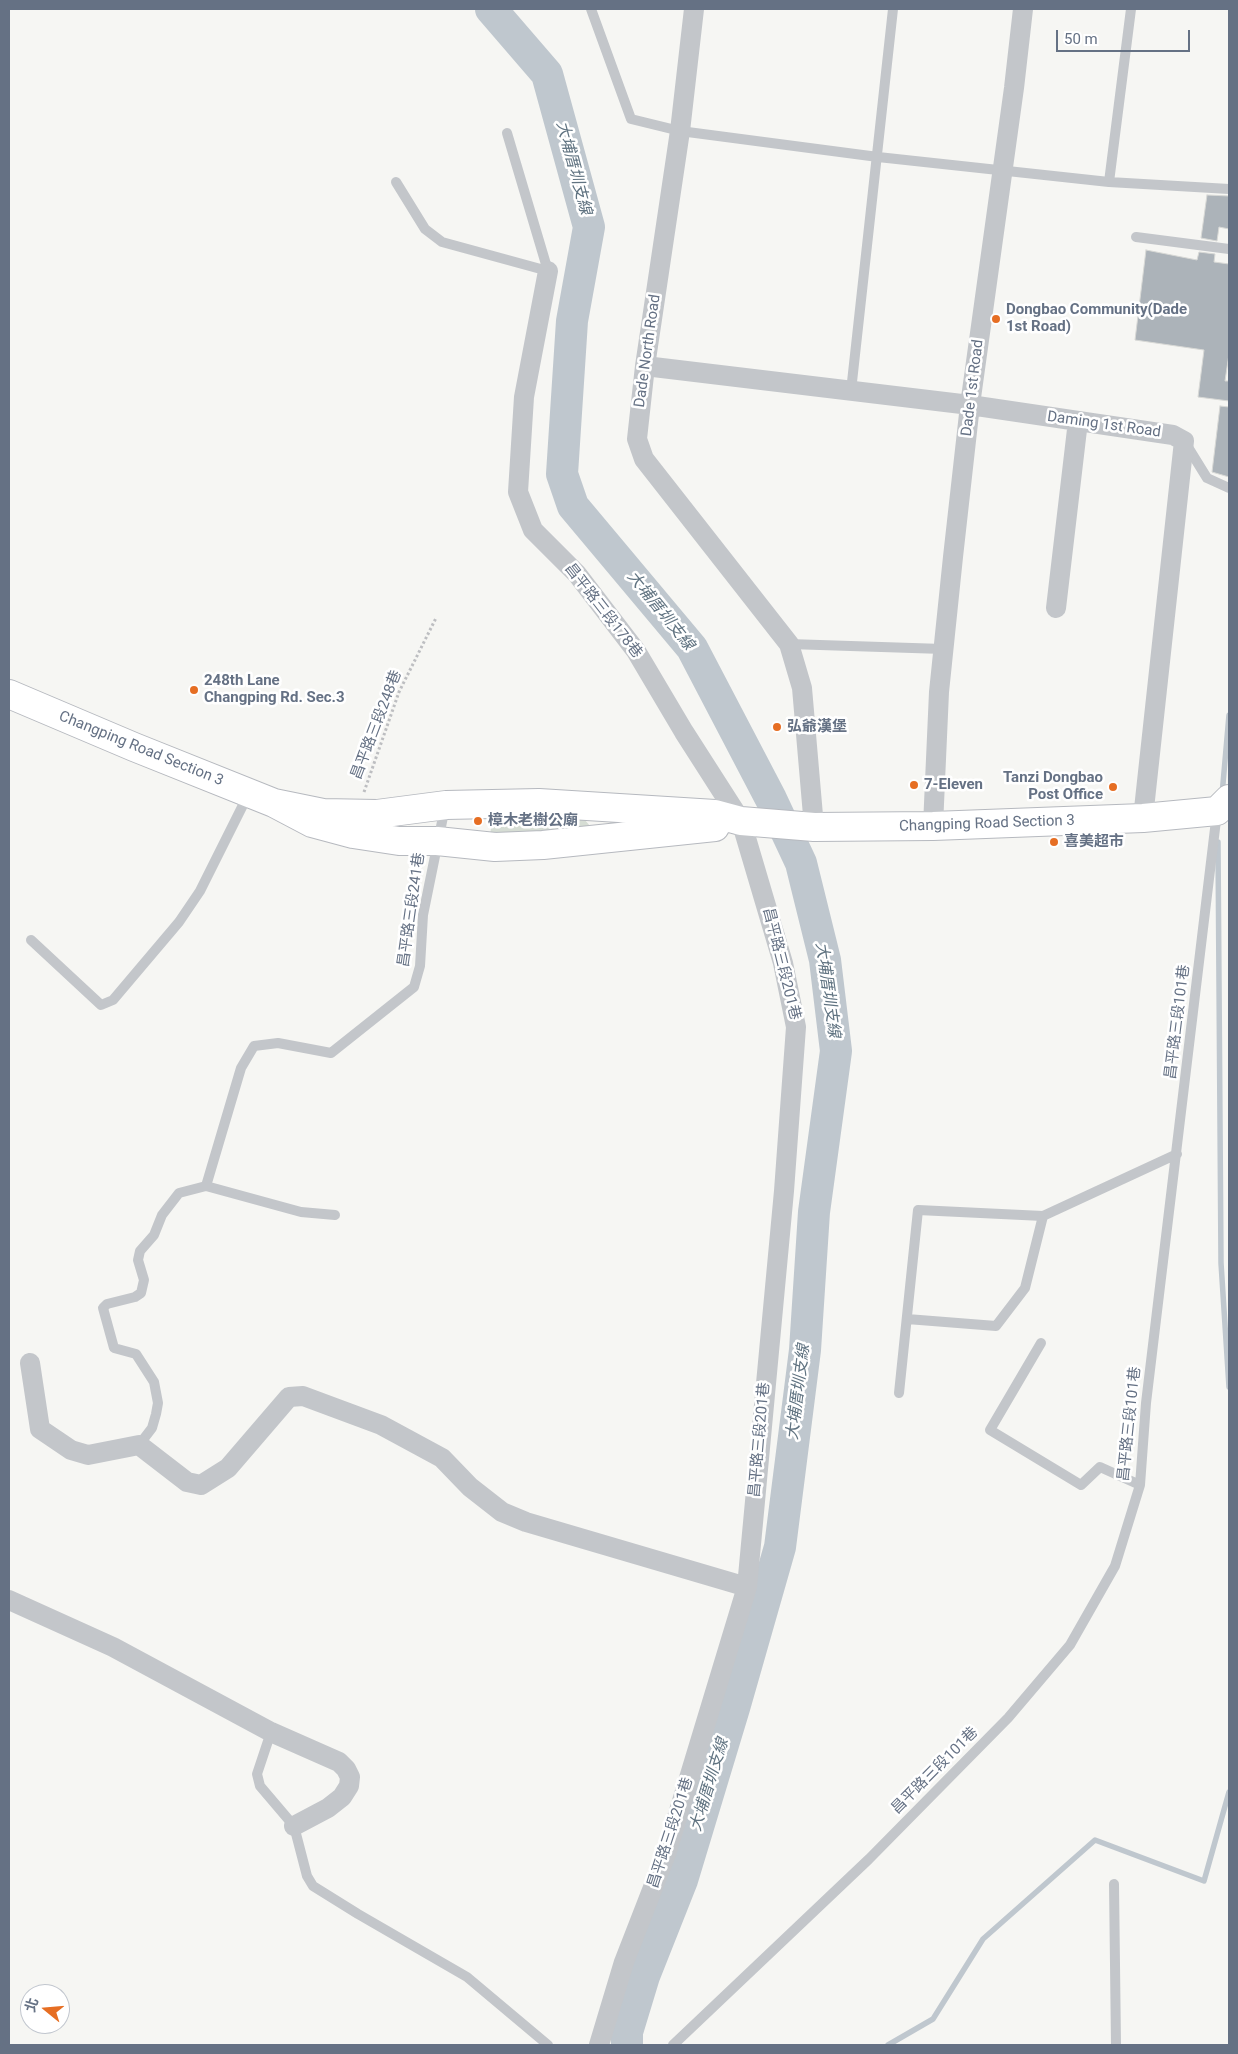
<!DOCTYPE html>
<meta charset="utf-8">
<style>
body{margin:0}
#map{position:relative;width:1238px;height:2054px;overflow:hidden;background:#f6f6f3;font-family:Roboto,"Noto Sans TC",sans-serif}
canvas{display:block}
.frame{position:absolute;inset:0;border:10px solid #657184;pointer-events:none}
.north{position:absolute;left:20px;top:1984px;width:50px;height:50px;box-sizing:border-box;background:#fff;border:1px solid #c1c6ce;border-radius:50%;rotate:287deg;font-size:14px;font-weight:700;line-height:20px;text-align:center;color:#657184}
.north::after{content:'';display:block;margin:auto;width:18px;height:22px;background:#e66e23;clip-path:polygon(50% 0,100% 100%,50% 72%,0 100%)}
.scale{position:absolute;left:1056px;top:30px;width:134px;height:22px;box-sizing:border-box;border:2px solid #657184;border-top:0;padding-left:6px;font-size:15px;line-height:18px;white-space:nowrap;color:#657184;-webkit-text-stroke:4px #fff;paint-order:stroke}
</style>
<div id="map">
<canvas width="1238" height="2054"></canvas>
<div class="frame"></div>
<div class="north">北</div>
<div class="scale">50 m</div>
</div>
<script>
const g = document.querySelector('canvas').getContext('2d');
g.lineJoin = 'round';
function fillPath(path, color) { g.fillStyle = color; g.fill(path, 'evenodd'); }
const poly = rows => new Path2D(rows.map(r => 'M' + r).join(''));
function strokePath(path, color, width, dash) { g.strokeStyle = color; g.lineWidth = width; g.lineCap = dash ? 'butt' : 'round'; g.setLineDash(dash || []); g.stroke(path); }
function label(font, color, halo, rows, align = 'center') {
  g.font = font + ' Roboto,"Noto Sans TC",sans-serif'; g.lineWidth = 5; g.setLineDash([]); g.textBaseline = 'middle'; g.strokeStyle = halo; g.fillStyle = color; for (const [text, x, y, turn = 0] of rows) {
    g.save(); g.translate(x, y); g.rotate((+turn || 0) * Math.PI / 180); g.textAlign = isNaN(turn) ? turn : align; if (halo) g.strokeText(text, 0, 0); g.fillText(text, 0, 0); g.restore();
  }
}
const green = poly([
 [492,813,564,816,585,820,590,826,584,831,490,840]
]);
const stream = poly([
 [1222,795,1229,715],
 [1218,842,1221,1263,1229,1387],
 [888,2045,933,2019,983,1939,1095,1840,1204,1881,1229,1792]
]);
const river = poly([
 [491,9,547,74,589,227,572,321,562,474,573,506,692,648,771,799,801,863,825,960,836,1051,814,1212,805,1350,780,1547,734,1708,682,1880,644,1976,627,2032,627,2045]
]);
const building = poly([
 [1207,195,1229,196,1229,229,1219,227,1217,241,1201,238,1207,195],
 [1146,250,1197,260,1199,252,1215,254,1214,262,1229,264,1229,354,1225,381,1229,381,1229,401,1198,397,1204,350,1135,340,1146,250],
 [1220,406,1229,407,1229,477,1212,472,1220,406]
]);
const path = poly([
 [364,792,399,692,436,618]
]);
const lane = poly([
 [591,9,631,119,680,131,878,157,1109,182,1229,189],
 [396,182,425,229,442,242,548,271,507,133],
 [1109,182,1131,9],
 [1136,237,1229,249],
 [851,391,893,9],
 [1186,444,1207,478,1229,488],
 [789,644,943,649],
 [31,940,101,1005,113,1000,179,922,200,891,248,795],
 [206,1186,241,1068,254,1046,278,1043,331,1053,414,987,420,966,423,915,445,807],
 [907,1319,996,1326,1025,1288,1043,1216,1177,1154],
 [1041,1343,990,1430,1081,1485,1100,1467,1140,1485],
 [899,1393,918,1210,1043,1216],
 [139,1445,152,1428,156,1414,158,1403,154,1382,136,1354,114,1348,103,1308,107,1304,135,1297,141,1293,144,1280,138,1260,140,1251,154,1235,162,1215,179,1193,206,1186,301,1212,335,1215],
 [271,1732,257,1774,260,1786,294,1826,307,1876,313,1886,358,1914,467,1977,548,2045],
 [1114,1884,1116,2045],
 [673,2045,869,1859,1008,1718,1070,1645,1115,1566,1140,1485,1146,1403,1217,812]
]);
const street = poly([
 [694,9,680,131,645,366,637,439,644,459,789,644,802,688,814,827],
 [548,271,524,397,518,492,533,530,577,574,636,651,684,732,741,821,783,963,796,1027,784,1191,747,1587,666,1854,624,1962,599,2045],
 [645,366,970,405,1173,435,1184,441,1143,818],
 [1056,608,1078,421],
 [933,826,939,692,953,557,970,405,1014,88,1023,9],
 [30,1363,40,1429,71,1450,88,1455,139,1445,187,1482,201,1485,228,1468,289,1397,303,1396,381,1425,442,1458,470,1487,502,1512,526,1522,747,1587],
 [9,1600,113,1647,271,1732,339,1762,346,1769,350,1777,349,1786,342,1797,328,1808,294,1826]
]);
const secondary = poly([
 [9,694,134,747,274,803,312,823,353,834,399,841,437,841,495,847,543,845,715,827],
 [274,803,323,813,377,814,446,805,539,803,715,814,741,821,814,827,933,826,1143,818,1217,811,1229,799]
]);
const markers = [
 [996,319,5,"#e66e23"],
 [194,690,5,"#e66e23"],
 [777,727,5,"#e66e23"],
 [914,785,5,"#e66e23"],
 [1113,787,5,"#e66e23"],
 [478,821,5,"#e66e23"],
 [1054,842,5,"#e66e23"]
];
const poiNames = [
 ["Dongbao Community(Dade",1006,310],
 ["1st Road)",1006,327],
 ["248th Lane",204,681],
 ["Changping Rd. Sec.3",204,698],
 ["弘爺漢堡",787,727],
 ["Tanzi Dongbao",1103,778,"right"],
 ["Post Office",1103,795,"right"],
 ["7-Eleven",924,785],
 ["樟木老樹公廟",488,821],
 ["喜美超市",1064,842]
];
const streetNames = [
 ["Dade North Road",648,351,-82],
 ["Dade 1st Road",973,388,-83],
 ["Daming 1st Road",1104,425,8],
 ["昌平路三段178巷",603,611,52],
 ["昌平路三段248巷",377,725,-69],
 ["Changping Road Section 3",141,749,22],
 ["Changping Road Section 3",987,824,-2],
 ["昌平路三段241巷",412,910,-82],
 ["昌平路三段201巷",781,964,76],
 ["昌平路三段101巷",1178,1022,-83],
 ["昌平路三段101巷",1130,1424,-84],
 ["昌平路三段201巷",760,1440,-85],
 ["昌平路三段101巷",935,1771,-45],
 ["昌平路三段201巷",671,1833,-72]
];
const waterNames = [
 ["大埔厝圳支線",573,168,75],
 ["大埔厝圳支線",660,611,51],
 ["大埔厝圳支線",827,990,82],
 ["大埔厝圳支線",799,1392,-83],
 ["大埔厝圳支線",710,1785,-73]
];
fillPath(green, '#d6ddd4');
strokePath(stream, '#bfc7ce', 5.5);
strokePath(river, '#bfc7ce', 32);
fillPath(building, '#acb3b9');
strokePath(building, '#d7d8d5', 1);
strokePath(secondary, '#b6b9bf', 30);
strokePath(path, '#bdbec1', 3, [2.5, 2.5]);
strokePath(lane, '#c3c6ca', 10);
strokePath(street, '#c3c6ca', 20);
strokePath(secondary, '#fff', 28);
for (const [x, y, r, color] of markers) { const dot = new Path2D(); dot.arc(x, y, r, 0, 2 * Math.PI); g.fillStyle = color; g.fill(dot); strokePath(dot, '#fff', 2); }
label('bold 15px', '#657184', '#fff', poiNames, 'left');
label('15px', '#657184', '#fff', streetNames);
label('italic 16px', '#607381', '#fff', waterNames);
</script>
